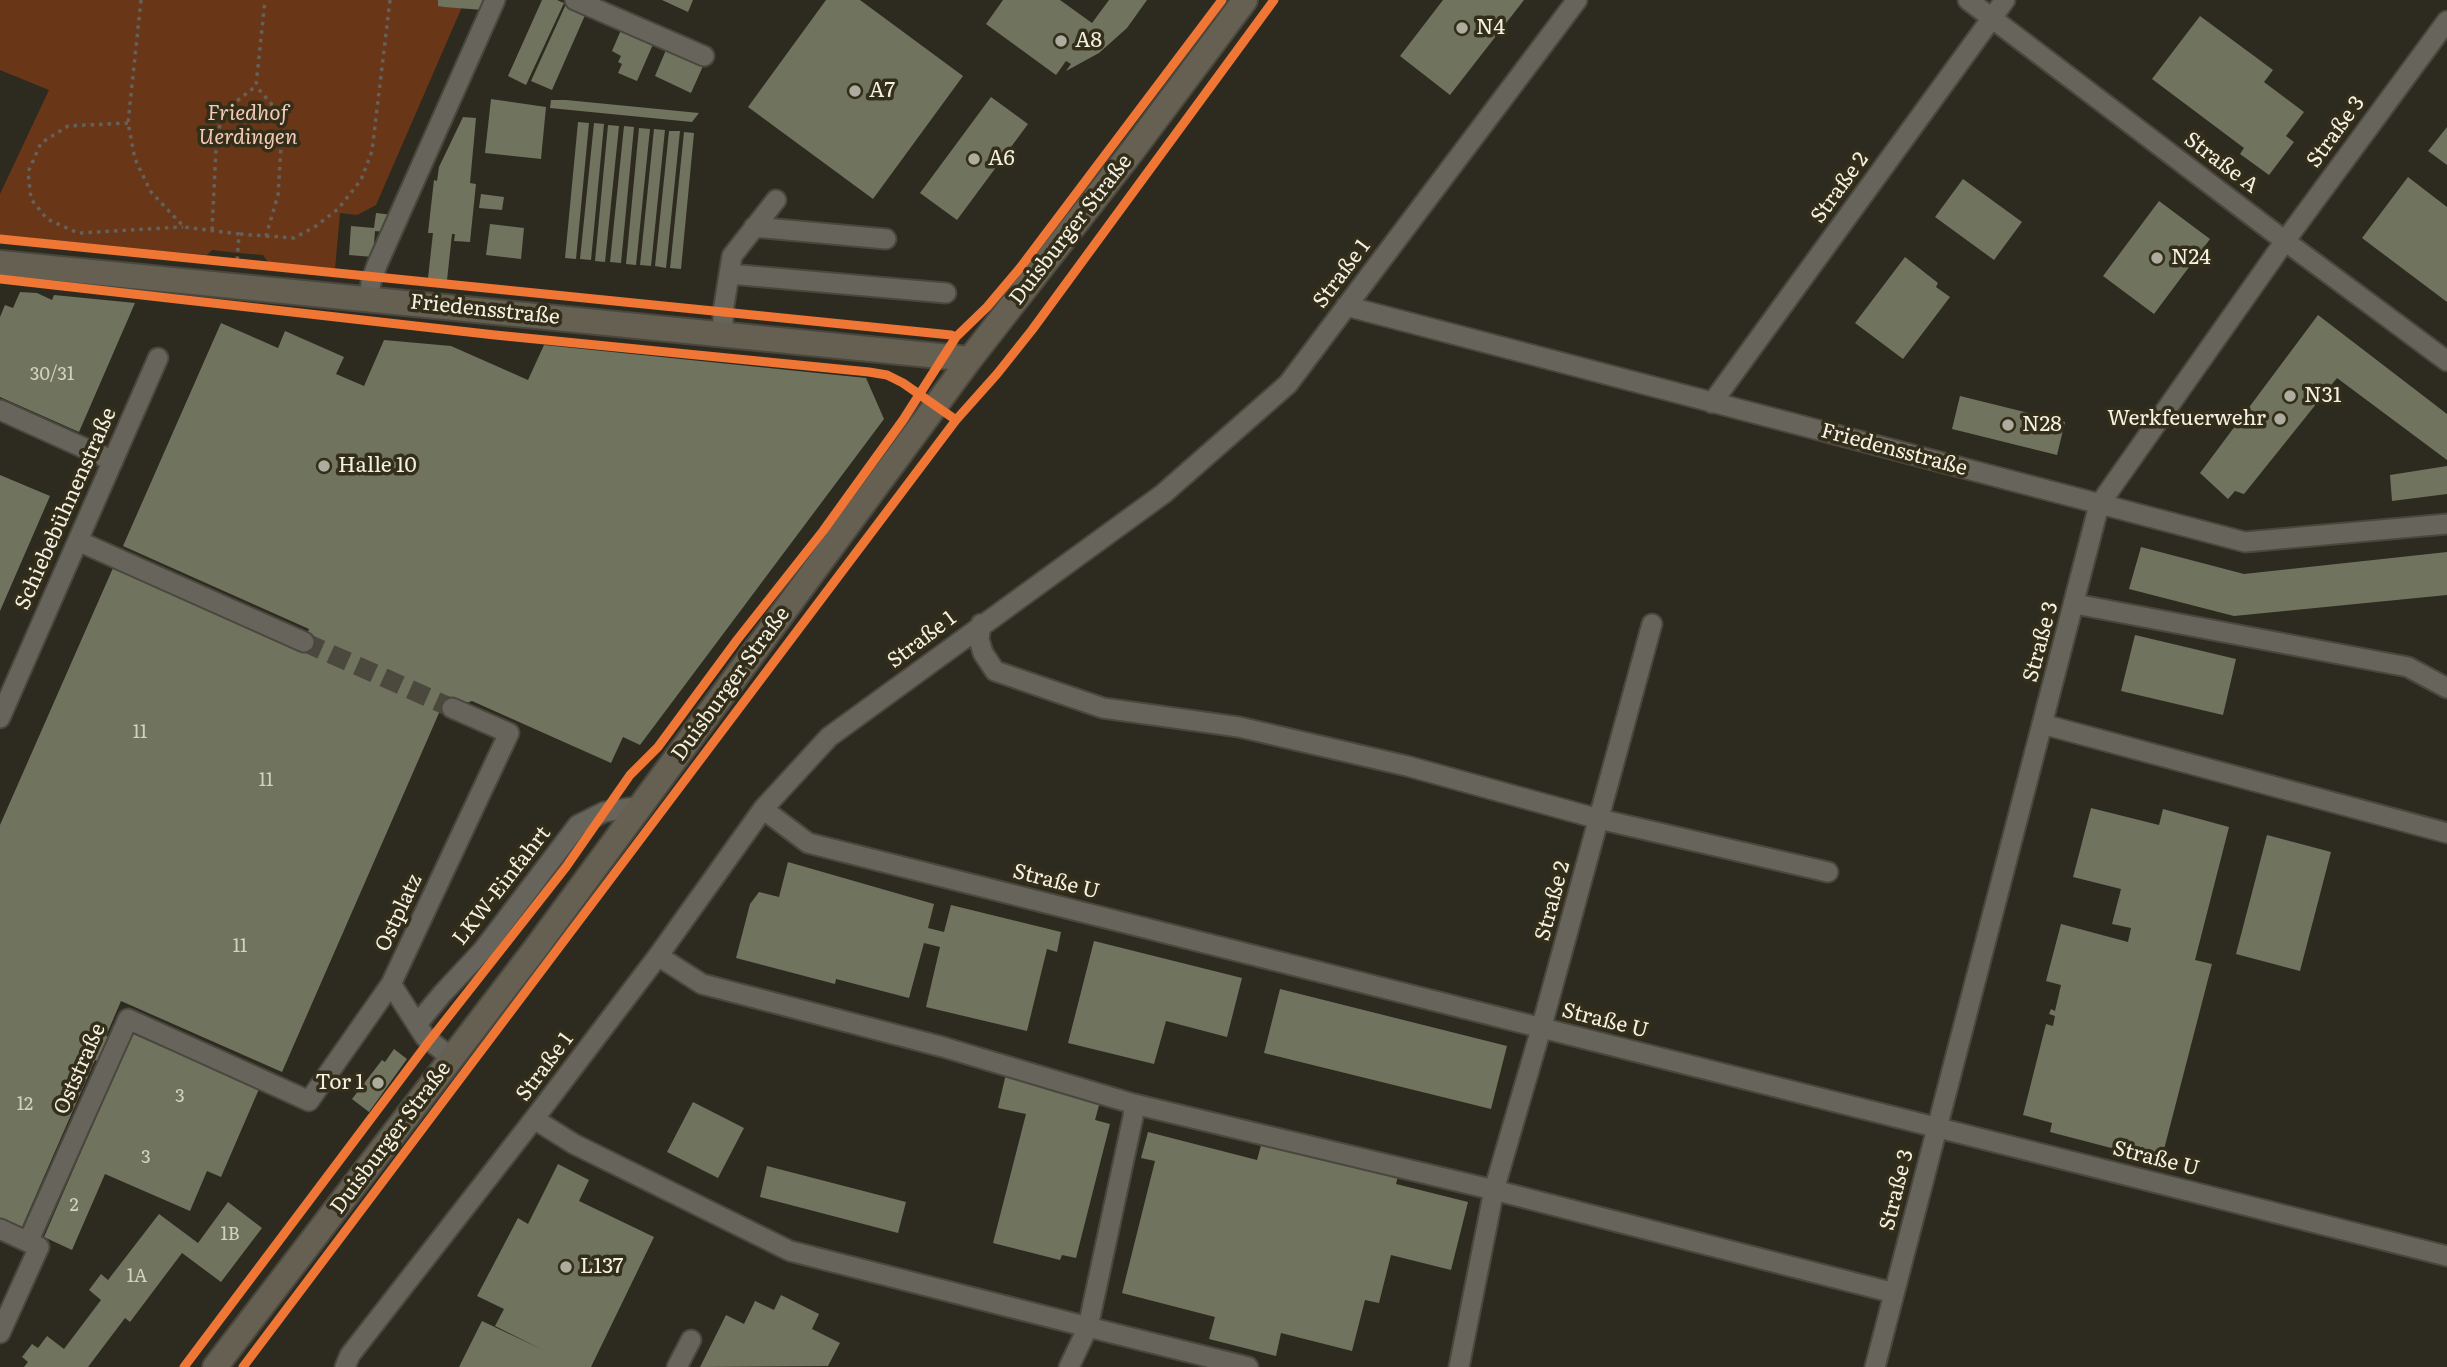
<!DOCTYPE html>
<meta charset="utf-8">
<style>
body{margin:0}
canvas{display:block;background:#2d2a1f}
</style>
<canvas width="2447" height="1367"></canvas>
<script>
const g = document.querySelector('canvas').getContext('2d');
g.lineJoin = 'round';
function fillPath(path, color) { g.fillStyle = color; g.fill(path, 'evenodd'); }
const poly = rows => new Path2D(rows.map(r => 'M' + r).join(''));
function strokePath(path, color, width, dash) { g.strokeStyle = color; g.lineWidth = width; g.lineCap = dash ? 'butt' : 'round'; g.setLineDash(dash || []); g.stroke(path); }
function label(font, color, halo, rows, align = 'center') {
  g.font = font + ' Literata,serif'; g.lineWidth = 7; g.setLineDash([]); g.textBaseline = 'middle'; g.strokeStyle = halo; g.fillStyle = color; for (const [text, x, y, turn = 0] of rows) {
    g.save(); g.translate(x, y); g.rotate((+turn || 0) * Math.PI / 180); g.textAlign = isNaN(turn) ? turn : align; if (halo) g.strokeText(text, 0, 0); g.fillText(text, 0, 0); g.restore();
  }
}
const green = poly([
 [0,0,465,0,376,205,357,215,340,213,335,269,268,262,263,255,238,253,212,250,207,255,0,235,0,194,49,90,0,70]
]);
const building = poly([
 [438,0,484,0,483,10,444,7,438,6],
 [542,0,557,0,564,3,526,85,508,76],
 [662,0,693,0,688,12],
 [826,0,860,0,963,76,873,199,748,107],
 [1003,0,1060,0,1092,23,1109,0,1147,0,1127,28,1099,53,1066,71,1071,64,1066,61,1056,75,986,24],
 [1443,0,1524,0,1450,95,1400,56],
 [566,4,586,13,552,90,531,81],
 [2200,16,2273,70,2264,82,2304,112,2286,136,2294,142,2269,175,2240,154,2244,148,2152,79],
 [621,30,654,42,637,81,618,73,622,64,618,62,621,56,612,51],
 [666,50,703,66,691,93,655,76],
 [991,97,1028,124,957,220,920,193],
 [491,99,546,107,541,159,485,153],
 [551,100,566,100,699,113,692,122,550,108],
 [463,117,476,118,470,183,476,184,470,242,454,241,455,234,452,234,447,280,428,278,433,233,428,233,434,180,437,181,439,167],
 [578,122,589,123,576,259,565,258],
 [594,123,604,124,591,260,580,259],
 [608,125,619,126,605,262,595,261],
 [624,126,634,127,621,263,610,262],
 [2447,127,2447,165,2428,151],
 [639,128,650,129,636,265,626,264],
 [654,129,665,130,651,266,640,265],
 [669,131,680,131,666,268,655,266],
 [684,132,694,133,681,269,670,268],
 [2408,177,2447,207,2447,302,2362,238],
 [1963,179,2022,222,1994,260,1935,217],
 [481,194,504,197,502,210,479,208],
 [2159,201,2210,239,2154,314,2103,276],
 [376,213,393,215,385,232,375,231,373,257,349,255,351,226,374,228],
 [490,224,524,228,521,259,486,255],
 [1905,257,1938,283,1936,287,1950,297,1903,359,1855,323],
 [20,292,37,293,52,300,54,295,135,303,79,432,0,397,0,317,5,305,13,308],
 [2318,315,2447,414,2447,460,2337,378,2244,494,2235,491,2228,499,2200,473],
 [221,323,278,348,285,331,344,357,336,374,364,386,384,340,451,346,528,380,544,345,866,378,884,419,640,745,623,737,611,763,472,701,439,713,282,1072,121,1001,106,1036,128,1045,133,1034,259,1089,221,1177,207,1171,190,1211,105,1174,72,1250,44,1237,117,1069,95,1060,22,1227,0,1218,0,825,113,568,300,651,309,629,123,546],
 [1960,396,2065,422,2057,455,1952,429],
 [2447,466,2447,494,2392,501,2390,475],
 [0,475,50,496,0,611],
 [2141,547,2244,574,2447,552,2447,595,2234,616,2129,589],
 [2135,635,2236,659,2223,715,2121,691],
 [2091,808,2159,825,2163,809,2229,827,2195,960,2212,964,2161,1161,2050,1132,2052,1123,2023,1115,2046,1024,2053,1026,2055,1016,2049,1014,2051,1009,2055,1011,2061,985,2046,981,2061,924,2128,942,2131,928,2112,924,2121,889,2073,877],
 [2267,835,2331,852,2300,971,2236,954],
 [788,862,934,904,928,928,944,932,951,905,1061,932,1057,952,1047,949,1027,1031,926,1007,940,947,924,943,909,998,836,979,835,984,736,958,750,904,759,892,779,897],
 [1094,941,1242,978,1227,1037,1166,1021,1154,1064,1068,1043],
 [1280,989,1507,1046,1491,1109,1264,1053],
 [394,1049,407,1059,369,1112,352,1099,382,1060,385,1062],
 [1006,1074,1101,1098,1095,1120,1110,1124,1076,1258,1062,1255,1060,1260,993,1243,1026,1114,998,1108],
 [693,1102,744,1128,718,1178,667,1152],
 [1148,1132,1257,1160,1262,1142,1398,1176,1396,1184,1468,1202,1451,1270,1391,1255,1379,1303,1365,1300,1352,1351,1281,1333,1276,1356,1209,1339,1215,1317,1122,1293,1155,1161,1141,1158],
 [558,1164,589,1180,579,1201,654,1237,591,1367,459,1367,482,1321,543,1350,495,1326,504,1309,477,1296,518,1218,528,1224],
 [767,1166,906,1202,898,1233,760,1197],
 [228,1202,262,1228,221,1282,182,1253,130,1322,125,1318,88,1367,24,1367,28,1362,22,1357,32,1344,38,1348,47,1336,64,1349,101,1300,89,1290,101,1274,108,1280,159,1214,198,1243],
 [781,1295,819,1314,812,1329,840,1343,828,1366,700,1367,726,1315,744,1324,755,1301,774,1310]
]);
const minorTunnel = poly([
 [304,642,452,708]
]);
const path = poly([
 [141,0,128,123,135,159,151,192,184,227,239,234,237,262],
 [128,123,68,126,41,143,28,172,31,199,47,219,78,233,183,227],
 [212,230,216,149,220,124,227,109,256,86,265,0],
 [240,234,266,236,278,195,282,131,279,113,256,86],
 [266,236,294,238,316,226,338,209,361,180,372,151,390,0]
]);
const minor = poly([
 [575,0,704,56],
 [1968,0,2285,241,2447,361],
 [754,227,886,239],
 [729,274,946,293],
 [369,299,371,282,377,265,495,0],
 [1346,306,2245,542,2447,524],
 [723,334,723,312,732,256,776,200],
 [1712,403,2005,0],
 [0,410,113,461],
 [78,541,304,642],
 [2075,604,2408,667,2447,688],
 [981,624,979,639,983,653,995,671,1103,708,1239,727,1407,766,1599,819,1828,872],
 [1652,624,1541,1029,1494,1190,1894,1293],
 [0,718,158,358],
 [2042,724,2447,833],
 [763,809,808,843,2447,1256],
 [658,956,702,984,943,1047,1134,1104],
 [391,984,425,1037,452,1058],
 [417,1024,443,993,483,950,578,825,604,812,641,806],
 [534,1119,574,1144,790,1251,1088,1327,1133,1117,1134,1104,1494,1190,1459,1367],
 [0,1229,39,1247,0,1333],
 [28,1242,128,1019,309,1101,391,984,509,733,452,708],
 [345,1367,350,1355,534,1119,658,956,763,809,829,737,1163,494,1288,384,1577,0],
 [677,1367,691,1340],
 [1069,1367,1088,1327,1248,1367],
 [1875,1367,2099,505,2285,241,2447,21]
]);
const major = poly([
 [0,263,970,359],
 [215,1367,536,948,970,359,1133,150,1245,0]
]);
const cycleway = poly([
 [0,239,951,335,956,337],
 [0,279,495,335,869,372,887,375,903,383,956,420],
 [184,1367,430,1040,566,867,630,775,658,747,737,640,823,531,903,420,956,337,987,307,1020,268,1222,0],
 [243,1367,956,420,997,374,1032,330,1274,0]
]);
const markers = [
 [1462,28,7,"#aeab9f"],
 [1061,41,7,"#aeab9f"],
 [855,91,7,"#aeab9f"],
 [974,159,7,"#aeab9f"],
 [2157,258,7,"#aeab9f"],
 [2290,396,7,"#aeab9f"],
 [2280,419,7,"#aeab9f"],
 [2008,425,7,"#aeab9f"],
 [324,466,7,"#aeab9f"],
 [378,1083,7,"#aeab9f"],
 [566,1267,7,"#aeab9f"]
];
const numberNames = [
 ["30/31",52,375],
 ["11",140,733],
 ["11",266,781],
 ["11",240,947],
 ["3",180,1097],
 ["12",25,1105],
 ["3",146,1158],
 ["2",74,1206],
 ["1B",230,1235],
 ["1A",137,1277]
];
const poiNames = [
 ["N4",1476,28],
 ["A8",1075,41],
 ["A7",869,91],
 ["A6",988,159],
 ["N24",2171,258],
 ["N31",2304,396],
 ["Werkfeuerwehr",2266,419,"right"],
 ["N28",2022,425],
 ["Halle 10",338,466],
 ["Tor 1",364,1083,"right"],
 ["L137",580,1267]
];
const parkNames = [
 ["Friedhof",248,114],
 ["Uerdingen",248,138]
];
const streetNames = [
 ["Straße 3",2336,132,-54],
 ["Straße A",2221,163,37],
 ["Straße 2",1840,188,-54],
 ["Duisburger Straße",1071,230,-52],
 ["Straße 1",1342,274,-53],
 ["Friedensstraße",485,310,6],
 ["Friedensstraße",1894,450,15],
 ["Schiebebühnenstraße",66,509,-66],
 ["Straße 1",922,640,-37],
 ["Straße 3",2041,642,-75],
 ["Duisburger Straße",731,684,-54],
 ["Straße U",1056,882,14],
 ["LKW-Einfahrt",502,886,-52],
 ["Straße 2",1553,901,-75],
 ["Ostplatz",399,913,-65],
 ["Straße U",1605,1021,14],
 ["Straße 1",545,1067,-53],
 ["Oststraße",80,1069,-66],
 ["Duisburger Straße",391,1138,-53],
 ["Straße U",2156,1159,14],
 ["Straße 3",1897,1190,-76]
];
fillPath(green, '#6a3618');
fillPath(building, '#70735e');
strokePath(minorTunnel, '#4b483d', 19, [19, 10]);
strokePath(minor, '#4a473e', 23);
strokePath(major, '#4a473e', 28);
strokePath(path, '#63615a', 3.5, [3.5, 5]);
strokePath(minor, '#66645b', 19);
strokePath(major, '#666052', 24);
strokePath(cycleway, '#f07635', 9);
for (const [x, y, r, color] of markers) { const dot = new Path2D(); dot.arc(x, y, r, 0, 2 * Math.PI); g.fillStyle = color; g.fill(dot); strokePath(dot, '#332e19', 2.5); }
label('18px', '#d3d2c2', null, numberNames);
label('21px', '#f4f1e4', '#332e19', poiNames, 'left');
label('italic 21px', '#f5cbb7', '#332e19', parkNames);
label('21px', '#f4f1e4', '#332e19', streetNames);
</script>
